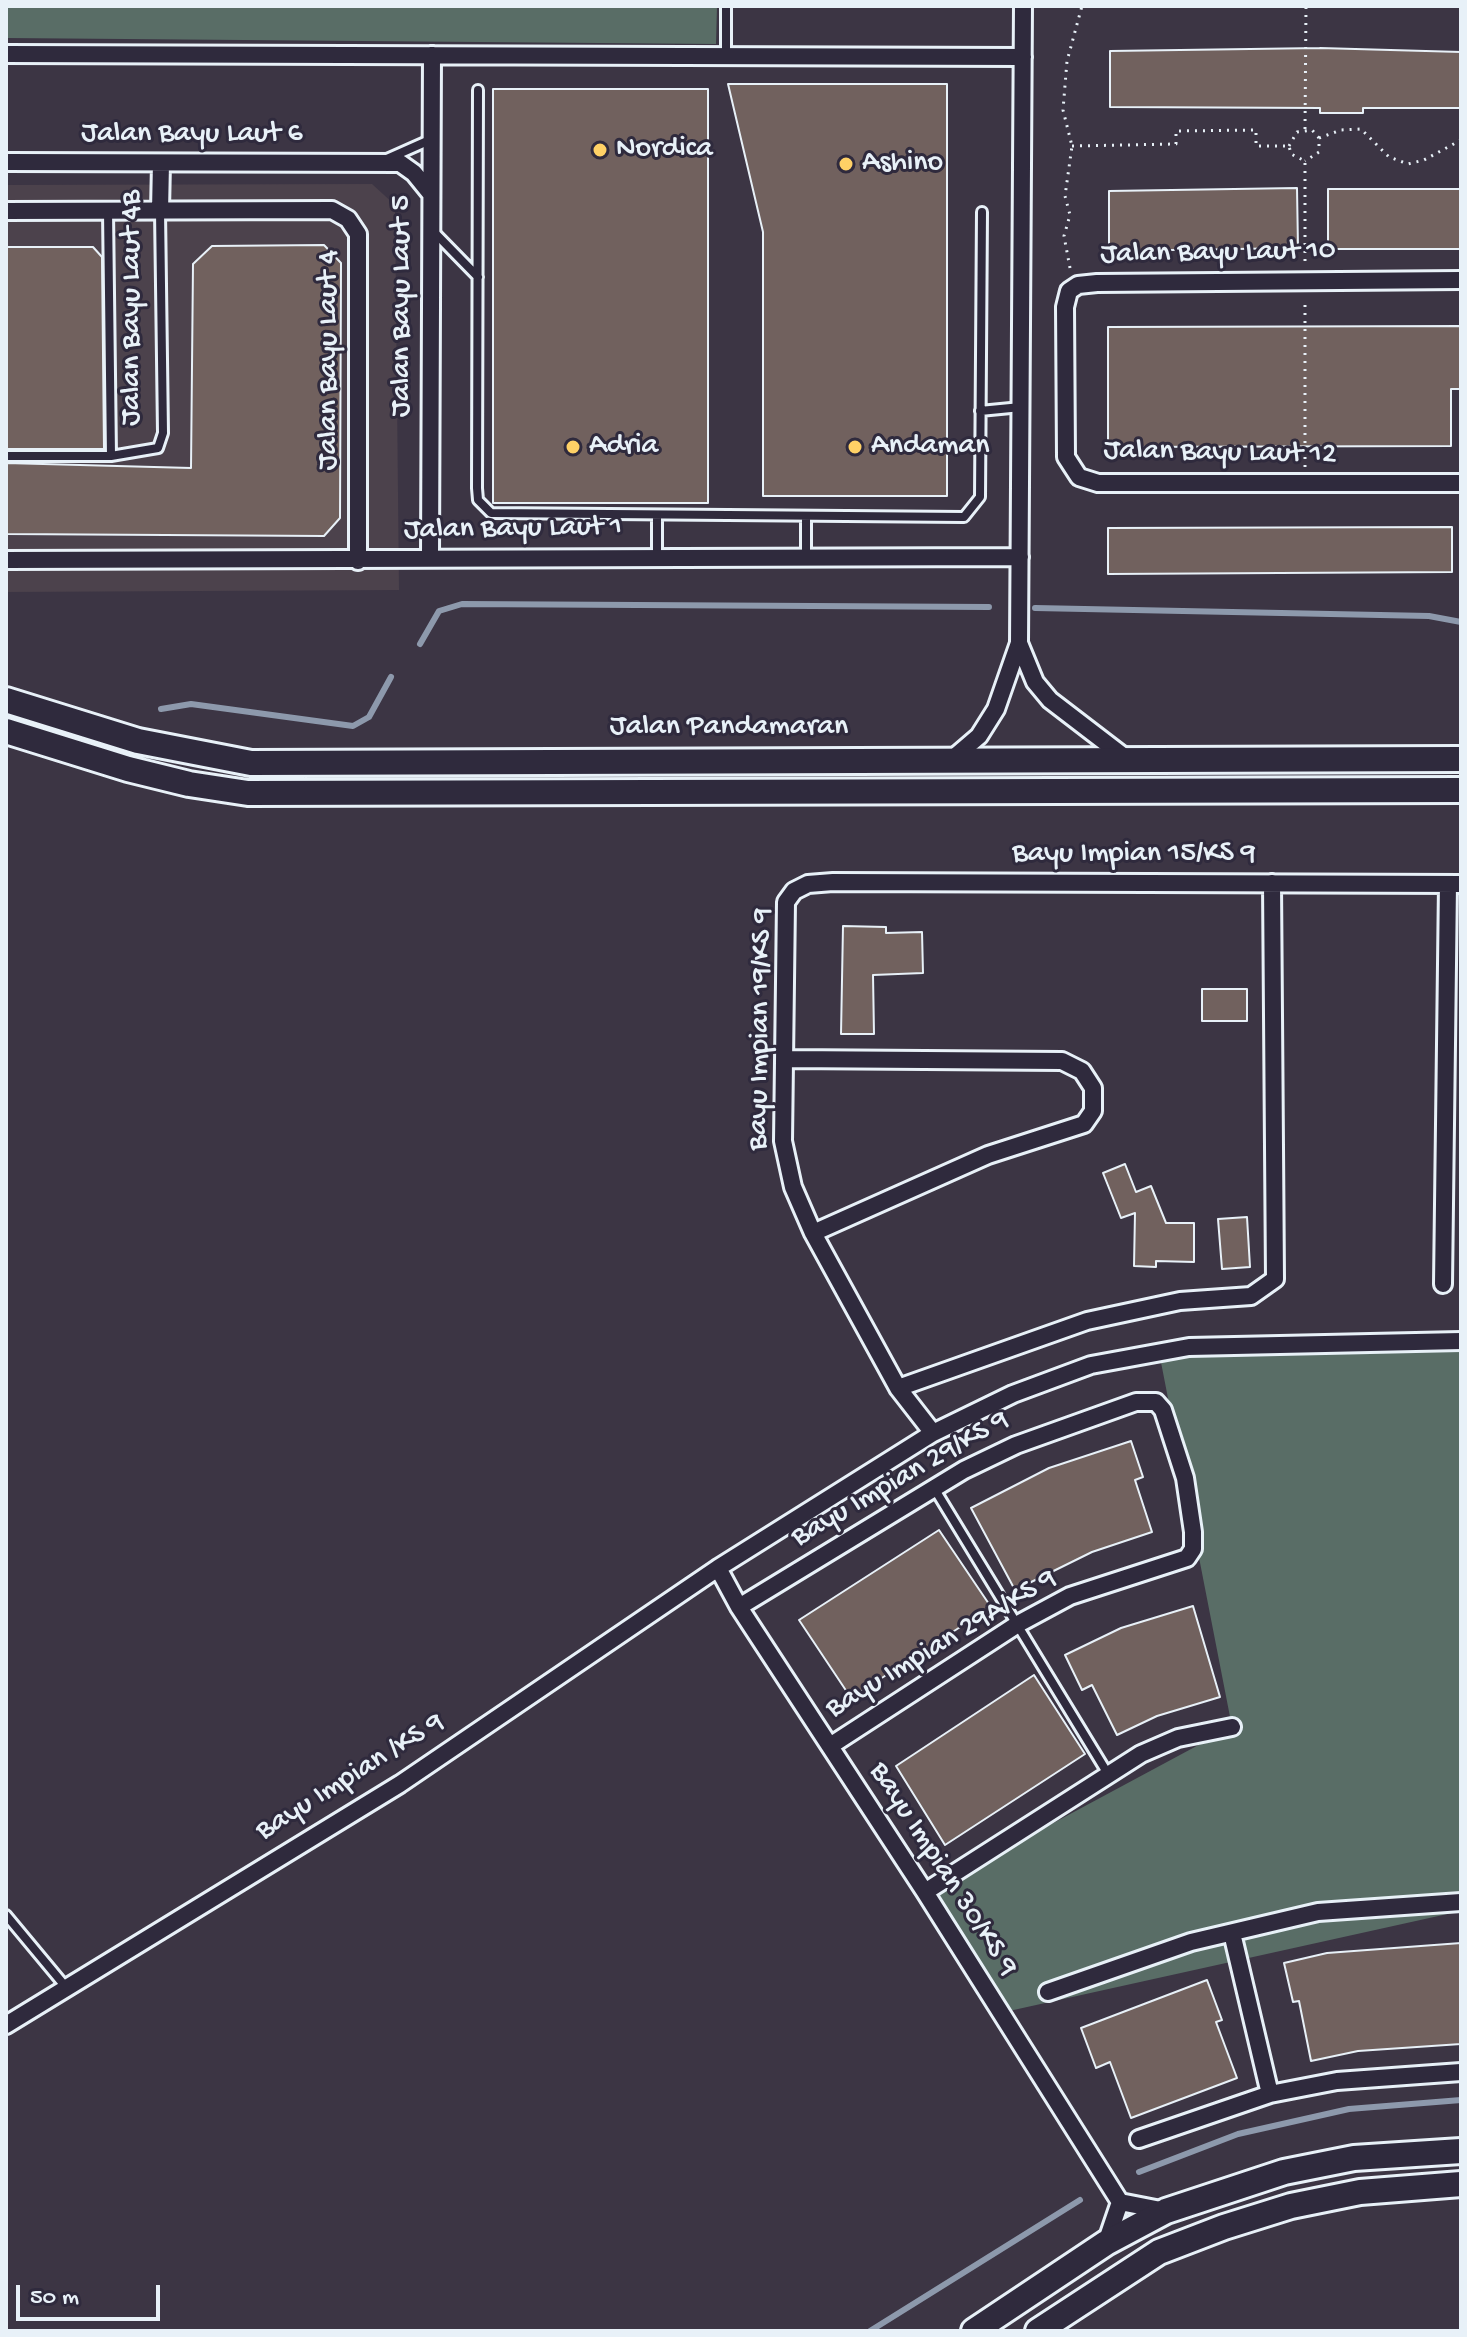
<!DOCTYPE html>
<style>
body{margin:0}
#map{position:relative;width:1467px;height:2337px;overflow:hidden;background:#3c3544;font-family:"Gochi Hand",sans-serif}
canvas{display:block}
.frame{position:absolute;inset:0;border:8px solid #e8f1f8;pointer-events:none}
.scale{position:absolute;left:16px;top:2285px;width:144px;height:36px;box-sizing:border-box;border:4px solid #e8f1f8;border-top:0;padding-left:10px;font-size:24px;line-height:28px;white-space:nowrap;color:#e8f1f8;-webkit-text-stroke:6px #2f2a3d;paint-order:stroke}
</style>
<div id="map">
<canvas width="1467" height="2337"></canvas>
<div class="frame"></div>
<div class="scale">50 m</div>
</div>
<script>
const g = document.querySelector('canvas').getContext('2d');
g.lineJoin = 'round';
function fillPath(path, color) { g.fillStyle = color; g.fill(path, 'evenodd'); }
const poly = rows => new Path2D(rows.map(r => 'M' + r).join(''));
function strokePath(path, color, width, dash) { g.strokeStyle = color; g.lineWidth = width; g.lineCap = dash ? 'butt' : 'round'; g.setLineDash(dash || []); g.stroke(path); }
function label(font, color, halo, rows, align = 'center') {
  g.font = font + ' "Gochi Hand",sans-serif'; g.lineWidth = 6; g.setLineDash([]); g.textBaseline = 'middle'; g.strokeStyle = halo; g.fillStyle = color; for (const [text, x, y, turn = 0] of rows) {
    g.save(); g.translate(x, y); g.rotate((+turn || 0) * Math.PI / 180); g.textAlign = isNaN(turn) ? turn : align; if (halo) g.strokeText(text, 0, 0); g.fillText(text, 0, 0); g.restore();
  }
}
const built = poly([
 [372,184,395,205,399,590,6,592,6,185]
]);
const green = poly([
 [6,6,717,6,716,44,6,38],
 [1461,1343,1461,1911,1000,2013,925,1892,1232,1727,1159,1352]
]);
const stream = poly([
 [1035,608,1429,616,1461,622],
 [420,644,439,611,462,604,989,607],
 [161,709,191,704,353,726,369,717,391,677],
 [1139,2172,1238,2134,1349,2109,1461,2100],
 [870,2331,1080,2200]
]);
const building = poly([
 [1320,48,1461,52,1461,108,1363,108,1363,113,1320,113,1320,108,1110,107,1110,51,1320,48],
 [728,84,947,84,947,496,763,496,763,232,728,84],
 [493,89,708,89,708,503,493,503,493,89],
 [1297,188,1298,248,1109,251,1109,191,1297,188],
 [1328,189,1461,189,1461,249,1328,249,1328,189],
 [324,245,341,263,340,518,324,536,6,534,6,463,191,468,193,264,212,246,324,245],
 [6,247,93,247,102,257,104,449,6,449,6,247],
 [1461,326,1461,389,1451,389,1451,446,1108,447,1108,327,1461,326],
 [1452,527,1452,572,1108,574,1108,528,1452,527],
 [843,926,886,927,886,933,922,932,923,973,873,975,874,1034,841,1034,843,926],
 [1202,989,1247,989,1247,1021,1202,1021,1202,989],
 [1125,1164,1136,1192,1151,1186,1166,1223,1194,1223,1194,1262,1156,1261,1156,1267,1134,1266,1135,1213,1121,1218,1103,1173,1125,1164],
 [1247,1217,1250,1267,1222,1269,1218,1219,1247,1217],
 [1131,1441,1143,1477,1135,1480,1152,1532,1092,1552,1015,1590,971,1508,1049,1468,1131,1441],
 [939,1530,991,1607,851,1698,799,1620,939,1530],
 [1193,1606,1220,1697,1157,1716,1117,1735,1092,1685,1082,1690,1065,1655,1121,1628,1193,1606],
 [1034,1675,1085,1754,945,1845,896,1766,1034,1675],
 [1461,1943,1461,2044,1358,2051,1311,2061,1299,2001,1293,2002,1284,1963,1327,1953,1461,1943],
 [1207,1980,1222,2020,1216,2022,1237,2078,1131,2118,1110,2062,1096,2068,1081,2028,1207,1980]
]);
const path = poly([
 [1305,129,1306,6],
 [1319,138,1341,130,1361,129,1389,157,1408,164,1424,160,1461,140],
 [1072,146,1176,144,1176,131,1256,130,1256,146,1289,146,1291,154,1305,161,1305,263],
 [1289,146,1297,132,1312,130,1319,138,1319,152,1305,161],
 [1070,268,1064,236,1070,215,1065,196,1072,146,1063,110,1067,61,1082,6],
 [1305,467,1305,299]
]);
const lane = poly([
 [726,56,726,6],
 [478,90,477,488,478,500,491,513,964,517,980,497,982,212],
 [387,159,432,139],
 [108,211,111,456],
 [432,230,478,277],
 [980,411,1021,407],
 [6,456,111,456,158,448,163,433,160,211],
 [657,515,657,557],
 [806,516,806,557],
 [934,1488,1108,1774],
 [6,1915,65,1986]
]);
const street = poly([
 [6,54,1023,57],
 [6,162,400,163,414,173,431,194],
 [6,211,332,210,348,219,358,234,358,561],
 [160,211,161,163],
 [1461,280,1097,283,1078,285,1069,291,1065,307,1066,457,1079,477,1098,483,1461,483],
 [430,557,432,55],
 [6,560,1020,557],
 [1019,643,1035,682,1050,700,1127,759],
 [951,760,979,736,996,709,1019,643,1023,6],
 [787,1059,1062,1061,1082,1071,1093,1088,1093,1111,1084,1124,988,1155,813,1233],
 [1443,1284,1448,884],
 [898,1388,1087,1321,1180,1301,1251,1296,1275,1279,1272,883],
 [933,1433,898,1388,813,1233,793,1187,783,1141,786,902,794,891,808,884,833,882,1461,884],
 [718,1568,739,1607,925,1892,1120,2202,1166,2211],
 [739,1607,964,1470,1016,1445,1136,1402,1156,1402,1163,1410,1185,1478,1193,1532,1193,1549,1187,1558,1070,1596,1018,1624,830,1746],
 [925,1892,1141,1754,1178,1738,1232,1727],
 [1232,1933,1270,2094],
 [1048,1992,1191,1942,1318,1912,1461,1902],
 [6,2025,400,1784,718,1568,933,1433,1013,1394,1091,1365,1189,1347,1461,1341],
 [1139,2139,1270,2094,1337,2081,1461,2072],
 [1106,2243,1120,2202]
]);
const secondary = poly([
 [6,700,138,741,251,763,1461,759],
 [6,731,128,769,189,784,248,793,1461,790],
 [974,2331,1106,2243,1166,2211,1284,2172,1354,2158,1461,2151],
 [1038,2331,1159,2252,1224,2227,1291,2206,1360,2192,1461,2184]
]);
const markers = [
 [600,150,8,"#ffd166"],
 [846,164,8,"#ffd166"],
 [573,447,8,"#ffd166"],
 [855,447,8,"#ffd166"]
];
const streetNames = [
 ["Jalan Bayu Laut 6",192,135],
 ["Jalan Bayu Laut 10",1218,254,-1],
 ["Jalan Bayu Laut 5",403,306,-90],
 ["Jalan Bayu Laut 4B",133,308,-90],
 ["Jalan Bayu Laut 4",330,360,-90],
 ["Jalan Bayu Laut 12",1220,454,1],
 ["Jalan Bayu Laut 1",513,530,-1],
 ["Jalan Pandamaran",729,728],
 ["Bayu Impian 15/KS 9",1134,855],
 ["Bayu Impian 19/KS 9",762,1029,-89],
 ["Bayu Impian 29/KS 9",901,1480,-30],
 ["Bayu Impian 29A/KS 9",942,1645,-31],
 ["Bayu Impian /KS 9",351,1778,-32],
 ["Bayu Impian 30/KS 9",942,1870,57]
];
const poiNames = [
 ["Nordica",616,150],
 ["Ashino",862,164],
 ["Adria",589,447],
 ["Andaman",871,447]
];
fillPath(built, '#4c424c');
fillPath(green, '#596d66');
strokePath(stream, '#8d99ac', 6);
fillPath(building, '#71615e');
strokePath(building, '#e8f1f8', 2);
strokePath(lane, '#e8f1f8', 14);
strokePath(street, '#e8f1f8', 22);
strokePath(secondary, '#e8f1f8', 30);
strokePath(path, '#e8f1f8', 3, [2, 6]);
strokePath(lane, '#2f2a3d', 8);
strokePath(street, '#2f2a3d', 16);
strokePath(secondary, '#2f2a3d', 24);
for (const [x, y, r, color] of markers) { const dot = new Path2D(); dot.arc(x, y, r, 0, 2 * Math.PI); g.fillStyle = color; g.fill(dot); strokePath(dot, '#2f2a3d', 3); }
label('30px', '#e8f1f8', '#2f2a3d', streetNames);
label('30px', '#e8f1f8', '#2f2a3d', poiNames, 'left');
</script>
